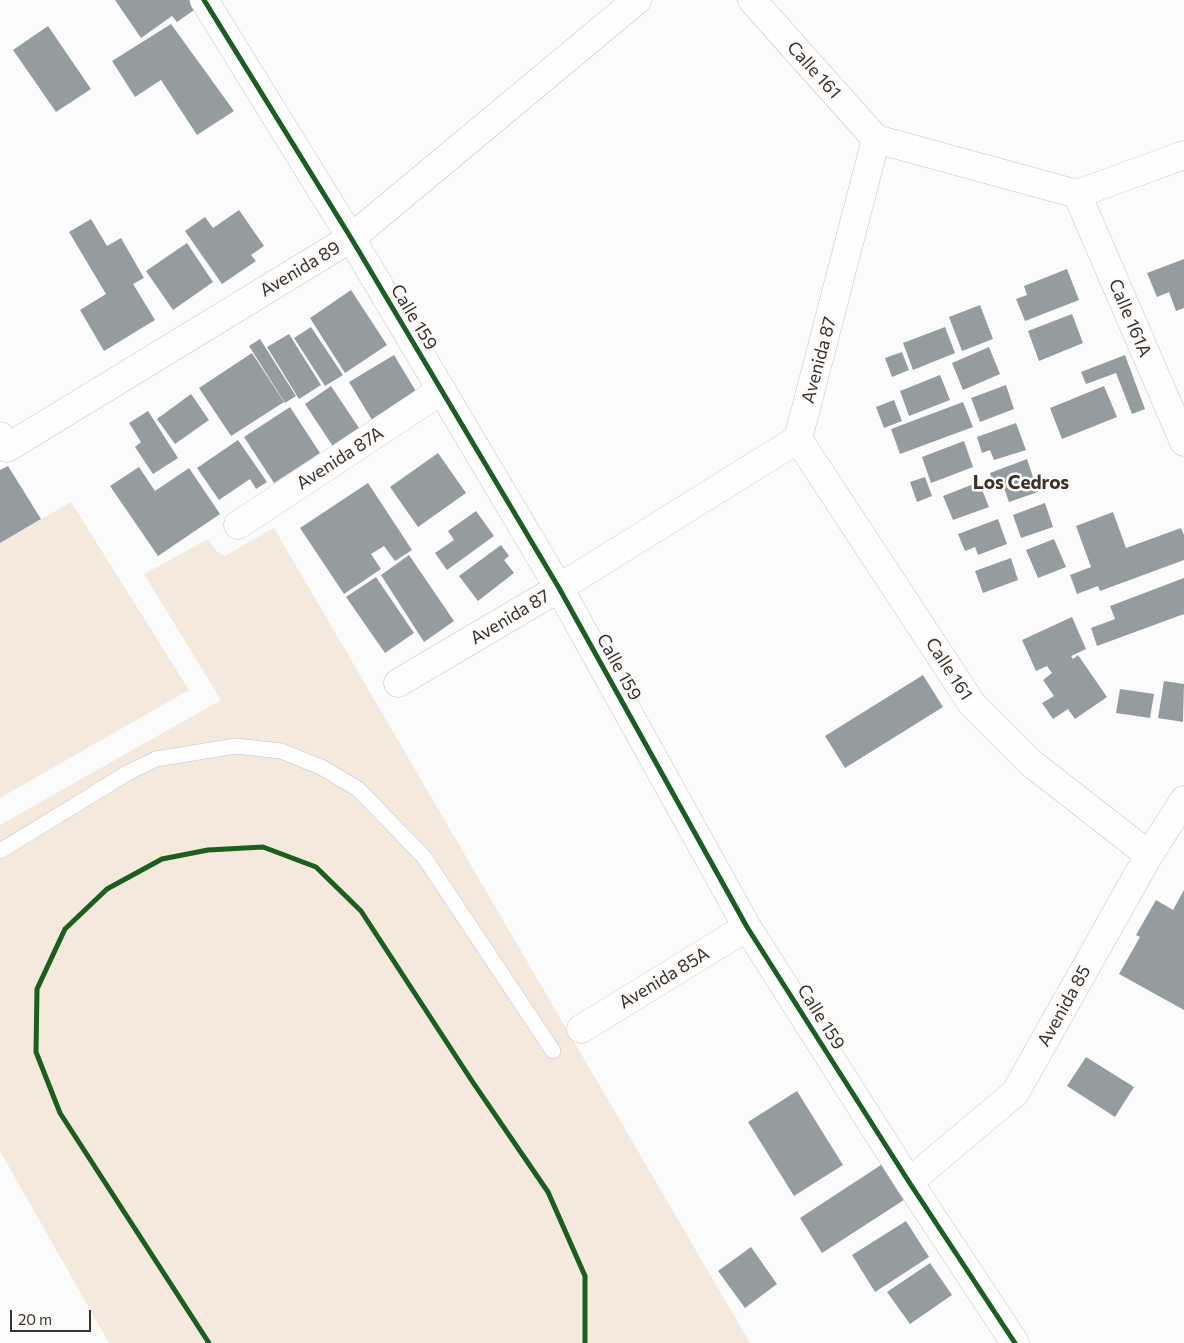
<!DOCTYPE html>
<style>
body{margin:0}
#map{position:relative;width:1184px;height:1343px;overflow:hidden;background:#fbfbfb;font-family:Commissioner,sans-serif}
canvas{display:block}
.scale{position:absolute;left:10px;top:1310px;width:81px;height:22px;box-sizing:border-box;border:2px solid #3b3126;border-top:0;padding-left:6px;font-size:15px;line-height:18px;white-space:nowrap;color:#3b3126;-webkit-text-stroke:4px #fbfbfb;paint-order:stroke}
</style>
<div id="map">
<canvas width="1184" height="1343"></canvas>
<div class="scale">20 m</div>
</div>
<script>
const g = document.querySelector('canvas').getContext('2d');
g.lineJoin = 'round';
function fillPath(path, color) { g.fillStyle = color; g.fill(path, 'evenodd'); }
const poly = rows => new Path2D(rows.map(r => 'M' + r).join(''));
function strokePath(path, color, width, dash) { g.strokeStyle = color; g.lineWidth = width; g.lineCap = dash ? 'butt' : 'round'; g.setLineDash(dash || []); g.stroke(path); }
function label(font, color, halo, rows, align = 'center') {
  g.font = font + ' Commissioner,sans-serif'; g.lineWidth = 5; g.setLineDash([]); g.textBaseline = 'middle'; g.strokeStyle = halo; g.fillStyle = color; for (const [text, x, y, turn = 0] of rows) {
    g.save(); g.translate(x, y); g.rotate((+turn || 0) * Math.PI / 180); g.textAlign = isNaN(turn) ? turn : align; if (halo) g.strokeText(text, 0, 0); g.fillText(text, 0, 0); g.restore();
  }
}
const green = poly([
 [71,502,189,690,0,798,0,543],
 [274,528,750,1343,109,1343,0,1151,0,825,221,700,144,574,208,539,217,552,225,556]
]);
const building = poly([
 [115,0,191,0,197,8,177,22,172,16,141,38],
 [171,24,234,111,197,135,161,80,135,97,112,61],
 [48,26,91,89,56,112,13,50],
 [239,210,264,246,251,255,256,261,222,284,185,231,205,217,213,228],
 [91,219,107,246,121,238,144,278,133,284,155,320,104,351,80,310,106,294,69,232],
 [187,243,213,282,173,310,146,271],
 [1184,259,1184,308,1176,311,1169,292,1157,297,1147,273],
 [1067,269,1079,300,1025,321,1016,299,1027,295,1024,286],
 [351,290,387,345,345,373,310,318],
 [980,305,993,339,962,351,949,317],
 [1072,314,1083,343,1039,361,1028,331],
 [311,327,343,375,325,386,294,338],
 [945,327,955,353,913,370,903,343],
 [289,334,321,385,299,399,267,347],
 [260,339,296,396,285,403,249,346],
 [989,347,1000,374,963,390,952,363],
 [902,352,909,370,892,377,885,358],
 [252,353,284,402,231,436,199,388],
 [394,355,417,393,372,420,349,382],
 [1125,355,1145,409,1132,414,1116,373,1086,384,1081,372],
 [940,375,950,400,909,416,900,391],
 [1006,385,1014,409,980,422,971,398],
 [331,386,361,431,334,448,305,404],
 [1104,386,1117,417,1062,439,1050,408],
 [191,394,209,420,175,444,157,419],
 [894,400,902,421,884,428,876,407],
 [963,402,973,427,900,454,891,429],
 [290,407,320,453,274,483,244,437],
 [148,411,178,458,153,474,135,447,141,442,129,423],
 [1016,423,1026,450,994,460,990,450,982,453,977,437],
 [238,440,267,482,256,489,250,479,219,500,197,468],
 [964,441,973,467,931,483,922,457],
 [438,453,466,493,418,527,390,487],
 [1027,459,1038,492,1009,502,1004,488,996,490,990,473],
 [8,466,41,519,0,543,0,470],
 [139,467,155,491,189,468,220,514,158,556,110,486],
 [925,477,932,496,917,502,910,482],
 [979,482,989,507,953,520,943,496],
 [368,483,412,550,395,561,384,546,371,554,381,569,344,594,300,528],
 [1045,503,1053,527,1021,538,1013,515],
 [476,511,494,536,447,570,435,553,454,540,448,531],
 [1113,512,1126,548,1181,528,1184,535,1184,560,1100,591,1098,586,1077,594,1070,575,1091,567,1076,526],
 [998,519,1007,544,978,555,975,547,965,551,958,534],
 [1054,539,1066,567,1038,578,1026,550],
 [501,545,509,556,504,560,514,573,478,601,459,576],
 [409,555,454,621,424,642,381,575],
 [1011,558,1018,580,983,593,975,571],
 [376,577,414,633,385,653,346,597],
 [1184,578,1184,614,1097,646,1091,628,1115,619,1110,606],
 [1072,617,1086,649,1071,656,1073,659,1078,655,1107,697,1075,719,1068,709,1053,719,1042,703,1054,696,1043,680,1052,673,1047,666,1036,671,1022,640],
 [923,675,943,707,845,768,825,736],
 [1164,681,1184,684,1183,722,1158,718],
 [1120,689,1154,694,1150,718,1116,713],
 [1184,890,1184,1010,1119,974,1140,937,1136,935,1156,900,1173,910],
 [1086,1057,1134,1087,1115,1117,1067,1086],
 [797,1091,843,1165,794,1196,748,1122],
 [884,1163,907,1198,822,1253,800,1218],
 [906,1221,929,1257,875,1292,852,1255],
 [751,1247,777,1284,745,1308,718,1271],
 [930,1263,952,1295,910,1324,887,1292]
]);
const lane = poly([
 [0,851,129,772,156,759,236,746,281,751,321,767,358,789,424,857,553,1051]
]);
const street = poly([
 [204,0,351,238,559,588,747,927,909,1182,1015,1343],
 [752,0,876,139],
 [876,139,1077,194,1184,155],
 [1077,194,1184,442],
 [0,436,7,448,351,238,637,0],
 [798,439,972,704,1031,763,1149,855],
 [238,525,442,390],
 [398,683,559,588,798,439,876,139],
 [581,1029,747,927],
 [909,1182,1015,1093,1149,855,1184,800]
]);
const cycleway = poly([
 [204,0,351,238,559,588,747,927,909,1182,1015,1343],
 [209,1343,60,1113,36,1052,37,989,65,929,107,889,162,859,208,850,263,847,316,867,361,911,472,1081,548,1192,585,1276,585,1343]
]);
const streetNames = [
 ["Calle 161",814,70,48],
 ["Avenida 89",300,269,-31],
 ["Calle 159",414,317,59],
 ["Calle 161A",1130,318,67],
 ["Avenida 87",819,360,-75],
 ["Avenida 87A",340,458,-33],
 ["Avenida 87",510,617,-31],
 ["Calle 159",619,667,61],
 ["Calle 161",949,669,57],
 ["Avenida 85A",664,978,-31],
 ["Avenida 85",1064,1006,-61],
 ["Calle 159",821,1017,58]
];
const neighbourhoodNames = [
 ["Los Cedros",1021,483]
];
fillPath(green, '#f5e8dc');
fillPath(building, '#959c9f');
strokePath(lane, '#c8c3be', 16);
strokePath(street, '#c8c3be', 29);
strokePath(lane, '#fefefe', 15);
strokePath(street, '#fefefe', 28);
strokePath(cycleway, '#1b5e20', 5);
label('18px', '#3b3126', '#fbfbfb', streetNames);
label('bold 19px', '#3b3126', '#fbfbfb', neighbourhoodNames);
</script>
